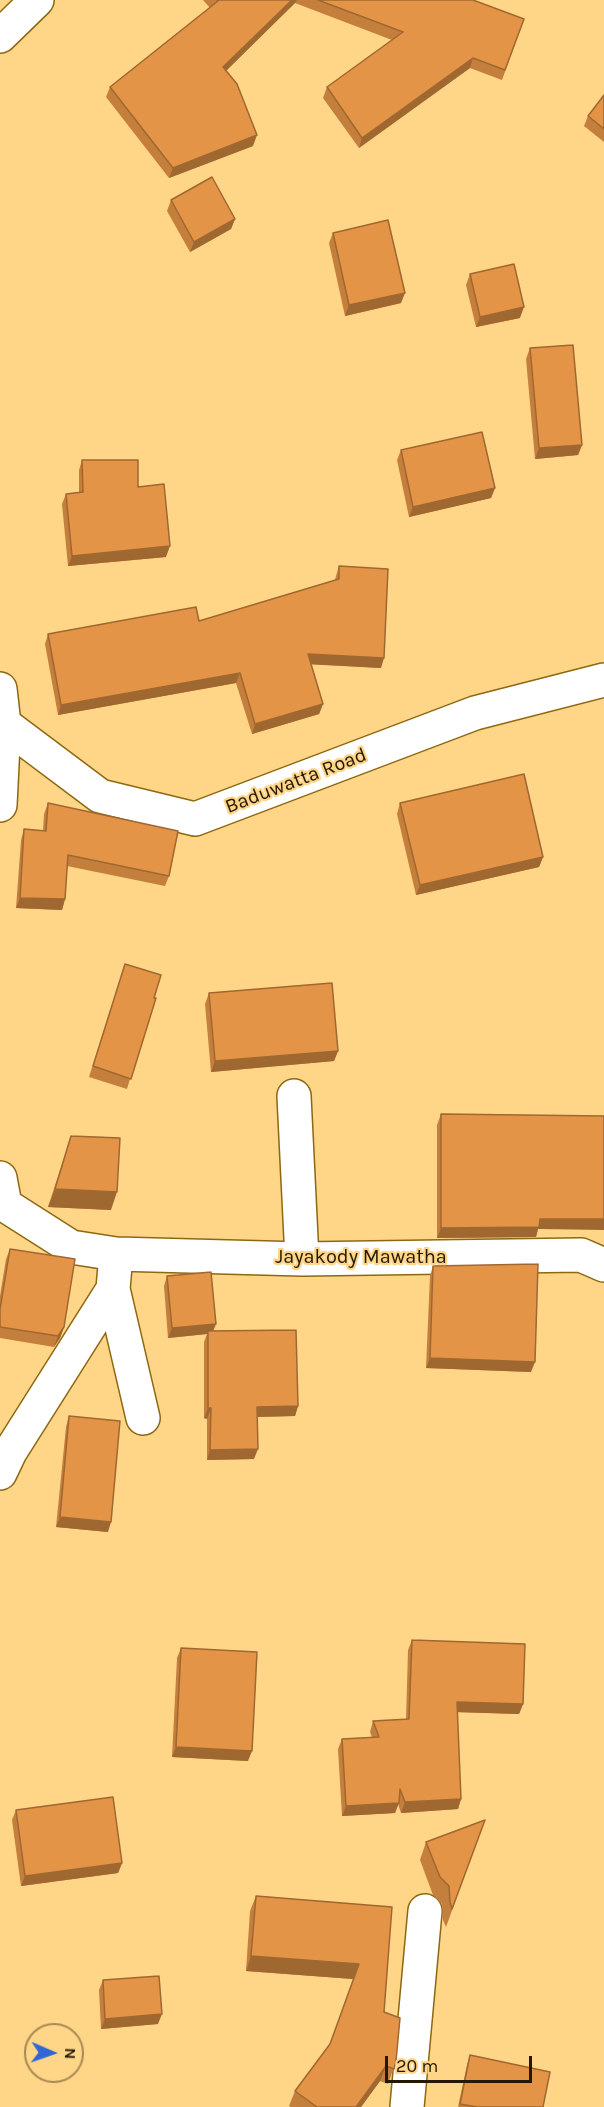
<!DOCTYPE html>
<style>
body{margin:0}
#map{position:relative;width:604px;height:2107px;overflow:hidden;background:#ffd588;font-family:Karla,sans-serif}
canvas{display:block}
.north{position:absolute;left:24px;top:2023px;width:60px;height:60px;box-sizing:border-box;background:#ffd588;border:2px solid #a78952;border-radius:50%;rotate:92deg;font-size:16px;font-weight:700;line-height:24px;text-align:center;color:#241802}
.north::after{content:'';display:block;margin:auto;width:21px;height:27px;background:#3067d5;clip-path:polygon(50% 0,100% 100%,50% 72%,0 100%)}
.scale{position:absolute;left:385px;top:2056px;width:147px;height:27px;box-sizing:border-box;border:3px solid #241802;border-top:0;padding-left:8px;font-size:18px;line-height:21px;white-space:nowrap;color:#241802;-webkit-text-stroke:4px #ffd588;paint-order:stroke}
</style>
<div id="map">
<canvas width="604" height="2107"></canvas>
<div class="north">N</div>
<div class="scale">20 m</div>
</div>
<script>
const g = document.querySelector('canvas').getContext('2d');
g.lineJoin = 'round';
const poly = rows => new Path2D(rows.map(r => 'M' + r).join(''));
function strokePath(path, color, width, dash) { g.strokeStyle = color; g.lineWidth = width; g.lineCap = dash ? 'butt' : 'round'; g.setLineDash(dash || []); g.stroke(path); }
function fillPath(path, color) { g.fillStyle = color; g.fill(path, 'evenodd'); }
function label(font, color, halo, rows, align = 'center') {
  g.font = font + ' Karla,sans-serif'; g.lineWidth = 4.5; g.setLineDash([]); g.textBaseline = 'middle'; g.strokeStyle = halo; g.fillStyle = color; for (const [text, x, y, turn = 0] of rows) {
    g.save(); g.translate(x, y); g.rotate((+turn || 0) * Math.PI / 180); g.textAlign = isNaN(turn) ? turn : align; if (halo) g.strokeText(text, 0, 0); g.fillText(text, 0, 0); g.restore();
  }
}
const minor = poly([
 [0,689,4,724,0,723],
 [4,724,100,796,195,819,475,713,604,680],
 [0,805,4,724],
 [294,1096,302,1259],
 [0,1178,5,1205,71,1247,116,1254],
 [113,1289,143,1418],
 [0,1473,10,1452,113,1289,116,1254,302,1259,581,1255,604,1265],
 [407,2107,425,1911]
]);
const primary = poly([
 [0,36,37,0]
]);
const wall = poly([
 [203,0,473,0,524,19,502,80,470,68,359,148,323,98,327,87,392,40,295,3,226,70,253,146,169,178,106,97,110,87,210,8],
 [604,95,604,142,584,126,588,116],
 [171,200,235,219,231,229,190,252,167,211],
 [333,233,401,303,345,316,329,243],
 [470,274,520,318,476,327,466,285],
 [530,348,582,445,578,455,535,459,526,359],
 [401,450,495,488,491,498,409,517,397,460],
 [82,460,166,557,68,566,62,504,66,494,79,492,79,470],
 [339,566,381,668,311,664,323,704,319,714,252,734,236,683,58,715,45,644,48,634,199,621,335,580,336,576],
 [48,803,169,876,165,886,67,866,65,899,62,910,16,908,21,840,24,829,43,831,44,814],
 [400,803,543,857,539,867,416,895,397,814],
 [125,964,154,998,127,1089,89,1077],
 [209,993,338,1051,334,1061,211,1072,205,1004],
 [441,1114,538,1229,536,1237,437,1238,437,1125],
 [71,1136,111,1210,48,1207],
 [10,1249,64,1327,60,1338,54,1347,0,1338,0,1296,6,1259],
 [433,1266,531,1372,426,1368,430,1276],
 [167,1276,213,1331,298,1406,295,1416,257,1417,254,1459,207,1460,207,1419,204,1418,204,1342,207,1334,168,1338,164,1286],
 [69,1416,108,1532,56,1527,66,1427],
 [412,1640,523,1704,519,1714,457,1712,461,1799,458,1809,401,1813,398,1804,395,1813,342,1816,338,1749,342,1739,372,1737,370,1732,373,1721,406,1720,408,1650],
 [181,1648,248,1761,172,1757,177,1658],
 [16,1810,122,1863,118,1873,21,1886,12,1820],
 [485,1820,446,1927,443,1920,442,1904,433,1895,420,1860,426,1842],
 [256,1896,392,1907,384,2012,396,2061,388,2084,380,2081,361,2107,291,2107,289,2106,295,2091,330,2044,353,1979,246,1971,250,1911],
 [103,1980,158,2024,101,2029,99,1990],
 [470,2055,543,2107,458,2107,467,2065]
]);
const shadedWall = poly([
 [292,0,297,0,295,3,220,77,223,67],
 [473,58,470,68,359,148,362,138],
 [257,135,253,146,169,178,173,168],
 [235,219,231,229,190,252,194,242],
 [405,293,401,303,345,316,349,305],
 [524,307,520,318,476,327,480,317],
 [582,445,578,455,535,459,539,448],
 [495,488,491,498,409,517,413,507],
 [170,546,166,557,68,566,72,556],
 [308,654,384,658,381,668,304,664],
 [240,673,236,683,58,715,61,705],
 [323,704,319,714,252,734,255,724],
 [543,857,539,867,416,895,420,885],
 [20,898,65,899,62,910,16,908],
 [338,1051,334,1061,211,1072,215,1061],
 [55,1189,117,1192,111,1210,48,1207],
 [540,1219,604,1219,604,1230,538,1229,536,1237,437,1238,441,1228],
 [216,1324,212,1334,208,1331,207,1334,168,1338,172,1328],
 [64,1327,60,1338,54,1347,58,1336],
 [430,1358,535,1362,531,1372,426,1368],
 [298,1406,295,1416,253,1417,257,1407],
 [208,1408,211,1408,207,1419,204,1418],
 [258,1449,254,1459,207,1460,210,1450],
 [60,1517,111,1522,108,1532,56,1527],
 [457,1702,523,1704,519,1714,453,1712],
 [176,1747,252,1751,248,1761,172,1757],
 [461,1799,458,1809,401,1813,405,1802],
 [399,1803,395,1813,342,1816,346,1806],
 [122,1863,118,1873,21,1886,25,1876],
 [251,1956,359,1964,353,1979,246,1971],
 [162,2014,158,2024,101,2029,105,2019],
 [386,2066,380,2081,361,2107,356,2107]
]);
const building = poly([
 [217,0,292,0,223,67,237,84,257,135,173,168,110,87,218,1,217,0],
 [318,0,473,0,524,19,505,70,473,58,362,138,327,87,403,32,318,0],
 [604,95,604,129,588,116,604,95],
 [212,177,235,219,194,242,171,200,212,177],
 [388,220,405,293,349,305,333,233,388,220],
 [514,264,524,307,480,317,470,274,514,264],
 [573,345,582,445,539,448,530,348,573,345],
 [482,432,495,488,413,507,401,450,482,432],
 [82,460,138,460,138,487,164,484,170,546,72,556,66,494,83,492,82,460],
 [339,566,388,569,384,658,308,654,323,704,255,724,240,673,61,705,48,634,196,607,199,621,339,579,339,566],
 [524,774,543,857,420,885,400,803,524,774],
 [48,803,178,831,169,876,68,855,65,899,20,898,24,829,46,831,48,803],
 [125,964,161,975,154,998,156,998,131,1079,93,1066,125,964],
 [332,983,338,1051,215,1061,209,993,332,983],
 [441,1114,604,1116,604,1219,540,1219,539,1227,441,1228,441,1114],
 [71,1136,120,1138,117,1192,55,1189,71,1136],
 [10,1249,75,1259,64,1327,58,1336,0,1327,0,1309,10,1249],
 [538,1264,535,1362,430,1358,433,1266,538,1264],
 [211,1272,216,1324,172,1328,167,1276,211,1272],
 [296,1330,298,1406,257,1407,258,1449,210,1450,211,1408,208,1408,208,1331,296,1330],
 [69,1416,120,1421,111,1522,60,1517,69,1416],
 [412,1640,525,1644,523,1704,457,1702,461,1799,405,1802,400,1789,399,1803,346,1806,342,1739,379,1737,373,1721,409,1719,412,1640],
 [181,1648,257,1652,252,1751,176,1747,181,1648],
 [113,1797,122,1863,25,1876,16,1810,113,1797],
 [485,1820,452,1909,450,1902,449,1886,440,1877,426,1842,485,1820],
 [256,1896,392,1907,384,2012,400,2018,396,2061,394,2069,386,2066,356,2107,317,2107,295,2091,330,2044,359,1964,251,1956,256,1896],
 [159,1976,162,2014,105,2019,103,1980,159,1976],
 [470,2055,550,2072,543,2107,477,2107,460,2104,470,2055]
]);
const streetNames = [
 ["Baduwatta Road",296,781,-21],
 ["Jayakody Mawatha",361,1257]
];
strokePath(minor, '#8d6810', 36);
strokePath(primary, '#8d6810', 36);
strokePath(minor, '#fff', 33);
strokePath(primary, '#fff', 33);
fillPath(wall, '#c47f3c');
fillPath(shadedWall, '#a06831');
fillPath(building, '#e49446');
strokePath(building, '#a06831', 1.5);
label('20px', '#241802', '#ffd588', streetNames);
</script>
